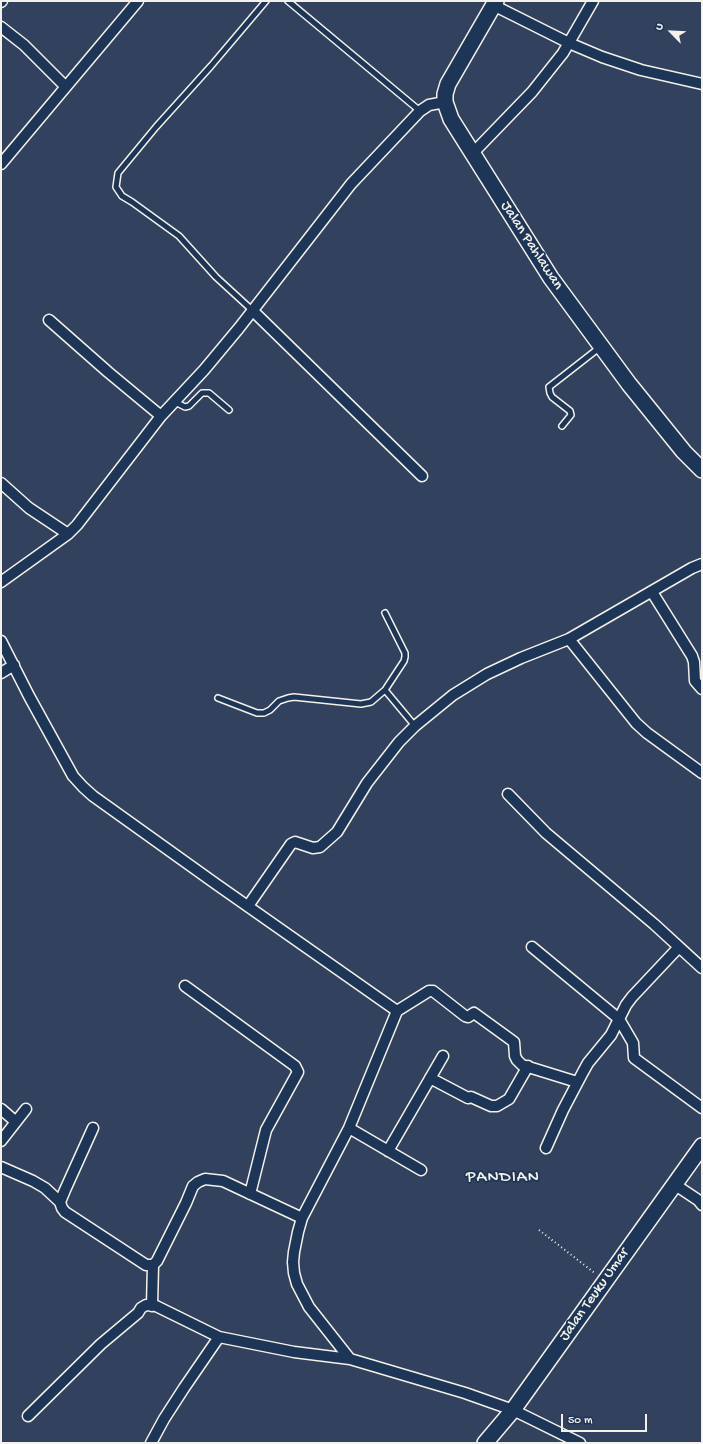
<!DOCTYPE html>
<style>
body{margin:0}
#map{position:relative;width:703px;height:1444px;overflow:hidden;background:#31415e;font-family:"Gochi Hand",sans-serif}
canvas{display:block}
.frame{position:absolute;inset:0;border:2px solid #f4f1e8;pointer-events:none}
.north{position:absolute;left:651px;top:12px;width:40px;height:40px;-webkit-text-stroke:3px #1d3557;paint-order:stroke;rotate:294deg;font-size:11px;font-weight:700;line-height:16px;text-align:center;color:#f4f1e8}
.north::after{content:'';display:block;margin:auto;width:14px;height:18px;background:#f4f1e8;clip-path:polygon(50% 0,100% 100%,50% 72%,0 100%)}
.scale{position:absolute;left:561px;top:1414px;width:86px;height:18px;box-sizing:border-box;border:2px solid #f4f1e8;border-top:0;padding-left:5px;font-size:12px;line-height:14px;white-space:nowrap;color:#f4f1e8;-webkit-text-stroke:3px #1d3557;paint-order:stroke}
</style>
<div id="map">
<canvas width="703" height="1444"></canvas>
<div class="frame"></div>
<div class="north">U</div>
<div class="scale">50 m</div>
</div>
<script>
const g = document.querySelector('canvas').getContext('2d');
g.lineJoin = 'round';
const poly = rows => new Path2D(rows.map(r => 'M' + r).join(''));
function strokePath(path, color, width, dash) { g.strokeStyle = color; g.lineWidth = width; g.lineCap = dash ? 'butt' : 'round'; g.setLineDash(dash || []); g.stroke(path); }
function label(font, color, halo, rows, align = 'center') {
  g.font = font + ' "Gochi Hand",sans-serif'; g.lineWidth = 3.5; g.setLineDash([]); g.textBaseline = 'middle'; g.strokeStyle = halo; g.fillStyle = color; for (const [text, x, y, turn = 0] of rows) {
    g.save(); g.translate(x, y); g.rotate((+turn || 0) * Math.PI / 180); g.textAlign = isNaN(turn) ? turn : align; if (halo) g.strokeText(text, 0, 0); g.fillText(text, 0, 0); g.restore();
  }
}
const path = poly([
 [539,1230,596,1274]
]);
const lane = poly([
 [288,1,420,111],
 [252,310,216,277,179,236,132,202,122,196,116,187,118,173,156,127,211,66,266,1],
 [175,402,185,407,189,406,202,393,209,393,229,410],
 [562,426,571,415,570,411,552,397,550,393,549,387,599,348],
 [385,613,405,653,405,657,404,661,385,690],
 [218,698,257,713,264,713,270,710,279,701,288,698,294,697,361,704,371,702,385,690,415,726]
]);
const street = poly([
 [1,2,2,1],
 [493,5,569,43,602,57,641,70,702,84],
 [1,27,24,45,65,86],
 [473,153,532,92,563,53,593,1],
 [1,164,138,1],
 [252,310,422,476],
 [49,320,108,372,161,416],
 [1,483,29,508,68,534],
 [1,582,68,534,77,525,161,416,204,370,239,328,351,184,420,111,429,105,445,102],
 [652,592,692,656,694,662,695,681,702,689],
 [569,639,636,723,647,733,702,773],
 [1,641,29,696,73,776,83,787,93,796,216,884,397,1011],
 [1,673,14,665],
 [508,794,546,833,654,924,702,968],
 [248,906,291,844,295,842,313,848,320,847,337,832,367,783,399,742,415,726,453,695,487,674,521,658,569,639,692,568,702,564],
 [532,947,619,1019,633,1043,634,1058,702,1108],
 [185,986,295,1066,298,1072,266,1130,250,1194],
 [430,1078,468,1098,471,1097,491,1106,497,1106,509,1099,528,1066],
 [577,1082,522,1065,517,1060,515,1056,514,1042,474,1013,468,1017,465,1016,433,991,429,991,397,1011,349,1128,302,1218,298,1232,294,1252,293,1262,294,1273,297,1284,309,1307,350,1359,465,1393,513,1410,580,1443],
 [1,1109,16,1122],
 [93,1128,65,1190,60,1202,62,1208,65,1212,146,1265,153,1265,157,1261,186,1203,193,1186,198,1182,205,1179,223,1181,302,1218],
 [349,1128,421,1170],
 [1,1141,26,1109],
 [546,1148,563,1110,583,1072,588,1063,611,1035,626,1005,632,997,679,947],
 [388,1151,443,1056],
 [1,1167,33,1181,45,1188,60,1202],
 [674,1184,698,1200,702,1205],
 [152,1306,153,1265],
 [28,1416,101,1344,138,1313,141,1308,146,1305,156,1306,219,1337,294,1352,350,1359],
 [151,1443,164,1419,184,1388,219,1337]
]);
const secondary = poly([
 [496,1,448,84,445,94,445,102,451,119,551,278,629,384,684,452,702,470],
 [485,1443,513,1410,702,1146]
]);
const streetNames = [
 ["Jalan Pahlawan",531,246,57],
 ["Jalan Teuku Umar",595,1295,-55]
];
const quarterNames = [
 ["PANDIAN",503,1178]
];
strokePath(lane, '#f4f1e8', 8);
strokePath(street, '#f4f1e8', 13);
strokePath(secondary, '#f4f1e8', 18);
strokePath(path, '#f4f1e8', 2, [1, 3]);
strokePath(lane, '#1d3557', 5);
strokePath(street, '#1d3557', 10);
strokePath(secondary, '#1d3557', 15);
label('15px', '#f4f1e8', '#1d3557', streetNames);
g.letterSpacing = '1px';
label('17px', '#f4f1e8', '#1d3557', quarterNames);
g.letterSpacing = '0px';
</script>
